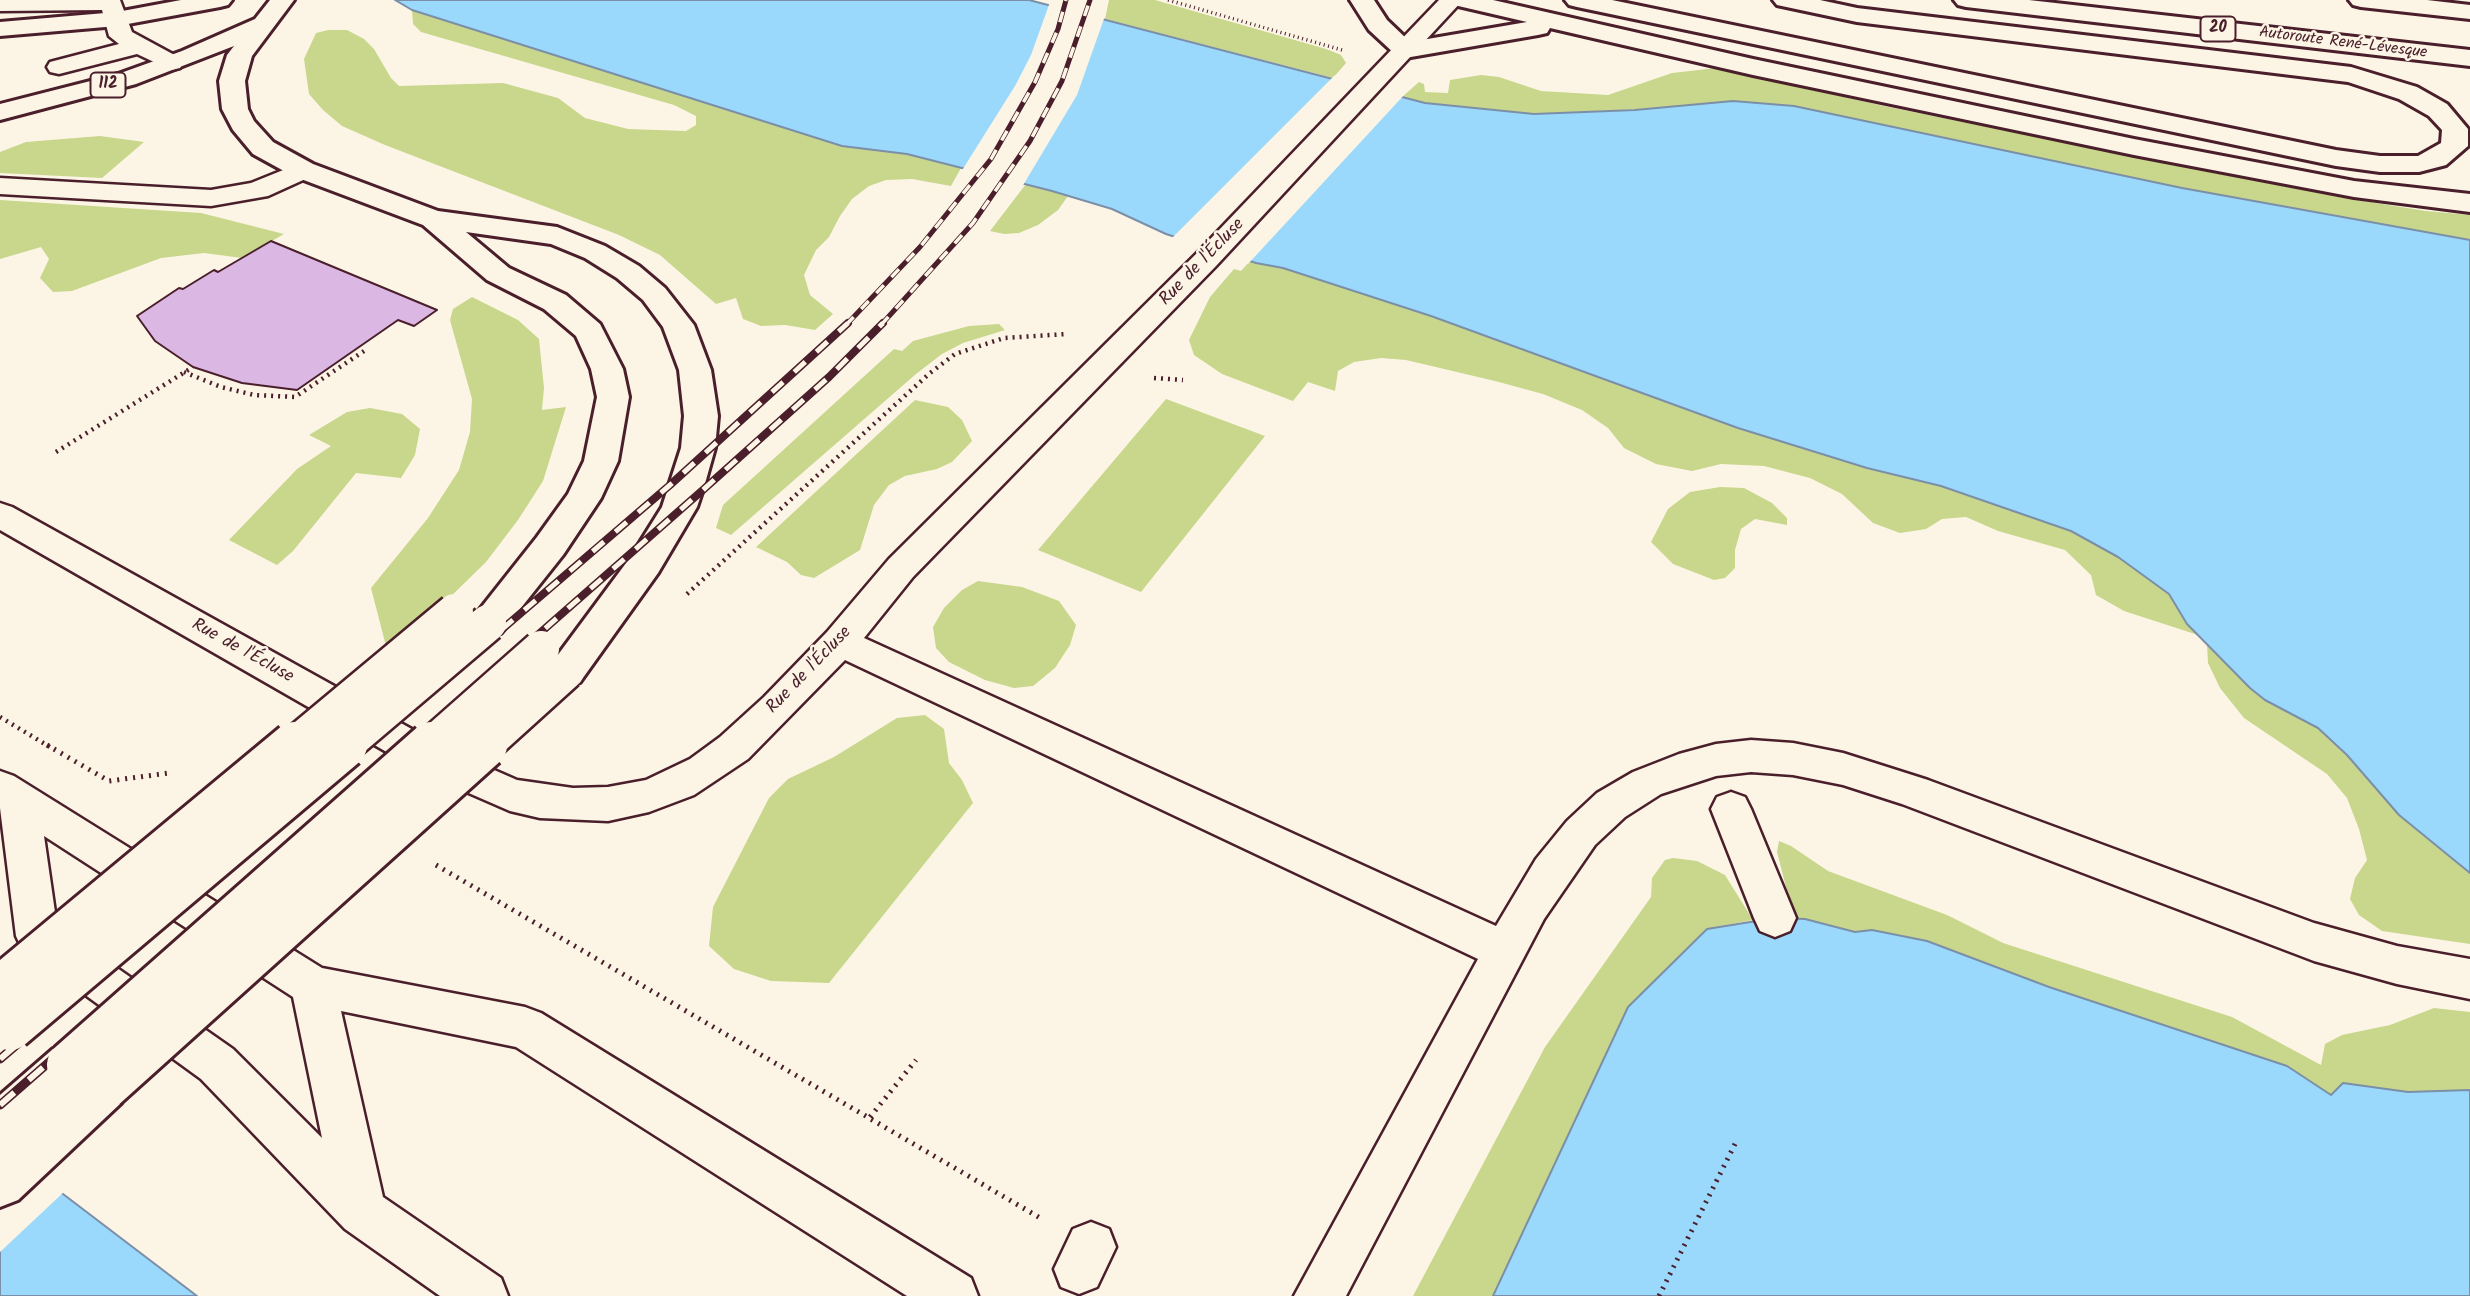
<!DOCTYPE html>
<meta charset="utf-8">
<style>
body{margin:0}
canvas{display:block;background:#fcf5e5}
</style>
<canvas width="2470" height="1296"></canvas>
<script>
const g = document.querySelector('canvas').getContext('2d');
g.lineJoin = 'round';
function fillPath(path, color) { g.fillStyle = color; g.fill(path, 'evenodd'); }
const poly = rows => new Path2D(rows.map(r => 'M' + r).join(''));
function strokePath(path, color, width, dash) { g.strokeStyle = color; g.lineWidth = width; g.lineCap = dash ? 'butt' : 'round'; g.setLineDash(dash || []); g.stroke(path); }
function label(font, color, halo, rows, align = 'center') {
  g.font = font + ' Kalam,sans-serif'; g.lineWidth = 5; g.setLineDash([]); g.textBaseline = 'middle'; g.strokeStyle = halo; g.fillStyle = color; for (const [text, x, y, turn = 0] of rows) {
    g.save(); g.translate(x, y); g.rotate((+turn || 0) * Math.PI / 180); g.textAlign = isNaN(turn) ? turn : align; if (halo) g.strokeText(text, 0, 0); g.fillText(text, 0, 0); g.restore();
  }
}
const green = poly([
 [1109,0,1155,0,1326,49,1341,55,1346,63,1333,78,1105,19],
 [412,10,842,146,907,154,961,168,951,186,912,179,886,180,869,186,852,199,840,216,829,237,816,250,804,275,810,295,833,314,815,330,785,325,761,326,743,319,736,298,716,304,660,255,619,235,385,145,342,126,323,110,309,94,304,59,316,33,328,30,347,30,364,39,374,49,391,78,399,86,503,83,558,98,585,118,628,129,686,131,696,125,696,116,674,105,421,32,413,24],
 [1716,68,1884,106,2190,168,2345,198,2426,211,2470,215,2470,240,2182,188,1682,107,1534,114,1425,103,1402,97,1419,82,1424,84,1425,92,1448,93,1450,80,1481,75,1499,77,1541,91,1608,95,1672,73],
 [100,136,144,142,102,178,0,173,0,152,26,142],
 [1026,184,1068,196,1058,210,1038,225,1019,233,1004,234,990,231],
 [0,200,201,213,284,234,242,258,204,253,161,258,72,291,53,292,40,278,49,259,41,247,0,259],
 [1250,261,1283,268,1431,316,1738,428,1867,468,1941,486,2071,531,2118,557,2169,594,2187,624,2198,635,2124,611,2096,595,2091,575,2065,550,1998,531,1966,517,1942,519,1926,529,1900,533,1873,523,1842,494,1810,478,1764,466,1721,464,1692,471,1656,464,1624,448,1608,428,1582,410,1543,394,1495,381,1406,360,1381,358,1354,362,1338,371,1335,391,1308,382,1293,401,1222,374,1194,355,1189,340,1210,297,1234,269,1241,271],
 [472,297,518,320,539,339,544,388,542,410,566,407,543,481,518,520,486,562,441,606,387,650,371,588,428,518,459,470,470,432,472,399,450,320,453,309],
 [999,324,1005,330,963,343,942,354,916,374,731,535,716,528,723,505,894,349,902,351,913,341,969,326],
 [1166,399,1265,436,1141,592,1038,550],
 [915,400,948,407,962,420,972,441,952,462,937,469,905,476,889,485,874,505,860,550,814,578,801,575,787,562,756,547],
 [370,408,402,414,420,429,415,455,401,478,356,473,293,551,277,565,229,540,297,469,331,446,309,435,347,412],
 [1720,487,1744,488,1772,503,1787,518,1787,525,1755,519,1741,529,1735,550,1735,568,1725,578,1714,580,1673,564,1651,542,1668,509,1690,492],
 [978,581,1022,587,1059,601,1076,625,1070,645,1055,668,1033,686,1014,688,985,680,949,662,936,648,933,627,944,608,962,590],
 [2207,644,2265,700,2318,728,2347,755,2399,815,2470,873,2470,944,2382,931,2359,915,2350,899,2355,878,2367,860,2359,829,2347,798,2327,774,2244,718,2220,688,2208,663],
 [925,715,944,729,949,763,962,780,973,803,829,983,771,981,734,969,709,946,713,907,769,798,788,779,834,757,897,718],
 [1779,841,1791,846,1828,871,1947,915,2003,943,2232,1017,2321,1065,2325,1044,2342,1035,2390,1025,2434,1008,2470,1012,2470,1090,2408,1092,2343,1083,2331,1095,2287,1066,2049,987,1927,941,1872,930,1855,932,1794,918,1777,852],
 [1673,858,1697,861,1725,875,1753,920,1706,929,1628,1007,1493,1296,1413,1296,1545,1047,1651,897,1652,878,1665,860]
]);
const water = poly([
 [395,0,1029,0,1425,103,1534,114,1635,110,1733,101,1794,106,2182,188,2470,240,2470,873,2399,815,2347,755,2318,728,2265,700,2250,688,2187,624,2169,594,2118,557,2071,531,1941,486,1867,468,1738,428,1431,316,1283,268,1256,263,1166,234,1112,209,1052,191,907,154,842,146,412,10,395,0],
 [1775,918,1805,919,1855,932,1872,930,1927,941,2049,987,2287,1066,2331,1095,2343,1083,2408,1092,2470,1090,2470,1296,1493,1296,1628,1007,1707,929,1775,918],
 [0,1146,197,1296,0,1296,0,1146]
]);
const pier = poly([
 [1050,2,1105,16,1077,95,1022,187,961,172,1015,86,1031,55],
 [1335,75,1405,94,1248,264,1171,239],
 [0,1142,65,1191,0,1252]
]);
const building = poly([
 [271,241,437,310,414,326,398,320,297,390,242,383,193,367,155,341,137,316,179,288,183,289,214,270,218,272,271,241]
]);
const pathFar2 = poly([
 [1168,0,1342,50]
]);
const pathFar1 = poly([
 [184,372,221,387,254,395,295,397,364,351],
 [1154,378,1183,380],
 [56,452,193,367],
 [687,594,930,373,955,354,1004,338,1067,334],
 [0,717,50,747]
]);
const path = poly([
 [47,745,109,781,169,773],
 [436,865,1042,1219],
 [870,1117,916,1060],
 [1659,1296,1736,1142]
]);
const lane = poly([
 [0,0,120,0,132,32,180,58,183,63,180,68,171,70,137,54,59,74,50,72,47,67,50,62,119,44,109,36,102,10,0,11,0,0],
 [1439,0,1463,0,1216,266,913,577,864,638,1496,926,1536,859,1567,821,1597,793,1633,772,1679,754,1716,744,1751,740,1793,743,1843,753,1928,780,2314,923,2397,946,2470,959,2470,999,2397,984,2314,961,1902,804,1843,785,1793,775,1751,772,1716,776,1661,794,1625,817,1595,845,1544,919,1346,1296,1294,1296,1478,959,845,660,748,759,694,795,649,812,608,821,540,818,510,811,425,774,0,530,0,503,12,507,453,752,517,780,573,788,608,787,646,780,690,759,720,737,764,697,827,632,889,559,1196,254,1439,0],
 [303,162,312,164,316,170,312,176,268,196,211,206,0,194,0,178,211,190,251,183,303,162],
 [0,771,14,776,322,968,525,1007,541,1013,971,1278,978,1296,907,1296,516,1047,341,1011,383,1197,501,1278,508,1296,440,1296,345,1229,201,1079,22,949,16,936,0,808,0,771],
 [44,836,293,997,322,1138,233,1049,57,926,44,836],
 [1731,792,1745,797,1751,809,1796,918,1790,931,1775,937,1760,931,1754,918,1711,809,1717,797,1731,792],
 [1091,1222,1109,1229,1116,1247,1097,1287,1079,1294,1061,1287,1054,1269,1073,1229,1091,1222]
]);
const primary = poly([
 [181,0,232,0,228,5,220,7,117,26,0,36,0,22,117,12,181,0],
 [270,0,294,0,252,56,245,81,248,109,254,121,273,142,313,164,438,211,557,227,605,246,639,266,665,288,694,325,711,370,718,416,715,448,706,480,697,507,658,573,580,682,566,686,552,682,546,671,632,555,662,507,681,448,684,416,679,370,663,327,643,300,617,278,585,258,551,244,466,232,509,268,566,295,600,324,623,369,629,397,618,461,601,498,563,555,501,633,488,637,475,633,469,623,537,537,568,494,584,461,597,397,591,369,576,336,544,309,487,280,423,225,293,176,253,154,233,130,222,109,219,81,227,55,234,46,136,84,0,120,0,104,118,74,182,51,255,19,270,0],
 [70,1043,87,1049,94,1065,92,1069,104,1064,121,1071,128,1087,121,1103,18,1200,0,1207,0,1095,53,1049,70,1043]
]);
const highway = poly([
 [1350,0,1374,0,1387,20,1410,42,1527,22,1454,5,1450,0,1493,0,1753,59,2134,139,2354,181,2470,194,2470,212,2354,197,2134,155,1753,75,1550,28,1547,33,1538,35,1405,58,1396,55,1369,30,1350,0],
 [1565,0,1612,0,2336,150,2380,156,2418,156,2441,143,2442,130,2429,116,2399,99,2348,82,1857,22,1777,5,1773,0,1820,0,1857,8,2351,67,2417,87,2447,104,2468,129,2468,146,2446,165,2419,172,2380,172,2336,166,1577,7,1569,5,1565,0],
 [1954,0,2029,0,2470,50,2470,66,1966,7,1958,5,1954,0],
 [2349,0,2427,0,2470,5,2470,19,2361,7,2353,5,2349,0]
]);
const railFar2 = poly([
 [846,325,920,247,991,159,1035,82,1058,29,1066,0],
 [881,325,973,223,1030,141,1062,81,1090,0]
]);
const railFar1 = poly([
 [365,747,670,485,848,323],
 [410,747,704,489,829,377,883,323]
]);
const rail = poly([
 [0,1059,367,745],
 [0,1105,412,745]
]);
const primaryBridgeFar1 = poly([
 [293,747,455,612],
 [342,747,488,623],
 [430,747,541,649],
 [482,747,566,671]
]);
const primaryBridge = poly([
 [0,990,295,745],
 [10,1027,344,745],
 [70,1065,432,745],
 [104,1087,484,745]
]);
const shields = [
 [2218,29,35],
 [108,85,35]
];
const shieldNames = [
 ["20",2218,29],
 ["112",108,85]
];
const farStreetnames = [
 ["Autoroute René-Lévesque",2343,44,7]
];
const streetNames = [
 ["Rue de l'Écluse",1203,263,-46],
 ["Rue de l'Écluse",242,652,29],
 ["Rue de l'Écluse",810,671,-46]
];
fillPath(green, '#c8d78b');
fillPath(water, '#9bd9fc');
strokePath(water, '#7b8fa8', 2);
fillPath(pier, '#fcf5e5');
fillPath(building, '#dbb8e3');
strokePath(building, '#4a1f2b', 2);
strokePath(lane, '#4a1f2b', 5);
strokePath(primary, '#4a1f2b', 6);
strokePath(highway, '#4a1f2b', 6);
strokePath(pathFar2, '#4a1f2b', 3.5, [1, 3.5]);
strokePath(pathFar1, '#4a1f2b', 4.5, [2, 5]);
strokePath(path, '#4a1f2b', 5, [2, 6]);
fillPath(lane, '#fcf5e5');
fillPath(primary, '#fcf5e5');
fillPath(highway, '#fcf5e5');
strokePath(railFar2, '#4a1f2b', 5);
strokePath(railFar1, '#4a1f2b', 8);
strokePath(rail, '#4a1f2b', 9);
strokePath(railFar2, '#fcf5e5', 3.5, [11]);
strokePath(railFar1, '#fcf5e5', 5, [15]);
strokePath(rail, '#fcf5e5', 6, [19]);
strokePath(primaryBridgeFar1, '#4a1f2b', 41, []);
strokePath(primaryBridge, '#4a1f2b', 52, []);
strokePath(primaryBridgeFar1, '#fcf5e5', 36);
strokePath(primaryBridge, '#fcf5e5', 46);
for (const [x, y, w] of shields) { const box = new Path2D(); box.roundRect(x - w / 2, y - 12.5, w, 25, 5); g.fillStyle = '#fcf5e5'; g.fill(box); strokePath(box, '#4a1f2b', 2); }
label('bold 16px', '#4a1f2b', null, shieldNames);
label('16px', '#4a1f2b', '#fcf5e5', farStreetnames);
label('18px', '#4a1f2b', '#fcf5e5', streetNames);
</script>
